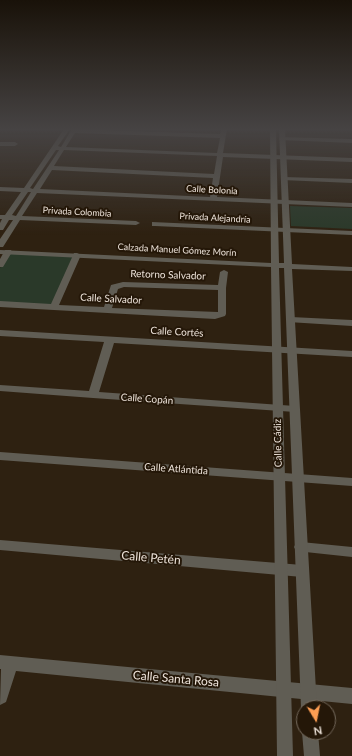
<!DOCTYPE html>
<meta charset="utf-8">
<style>
body{margin:0}
#map{position:relative;width:352px;height:756px;overflow:hidden;background:#2e2111;font-family:Lato,sans-serif}
canvas{display:block}
.north{position:absolute;left:296px;top:700px;width:40px;height:40px;box-sizing:border-box;background:#241708;border:1px solid #74695c;border-radius:50%;rotate:170deg;font-size:11px;font-weight:700;line-height:16px;text-align:center;color:#ede3da}
.north::after{content:'';display:block;margin:auto;width:14px;height:18px;background:#fc9d53;clip-path:polygon(50% 0,100% 100%,50% 72%,0 100%)}
</style>
<div id="map">
<canvas width="352" height="756"></canvas>
<div class="north">N</div>
</div>
<script>
const g = document.querySelector('canvas').getContext('2d');
g.lineJoin = 'round';
function fillPath(path, color) { g.fillStyle = color; g.fill(path, 'evenodd'); }
const poly = rows => new Path2D(rows.map(r => 'M' + r).join(''));
function label(font, color, halo, rows, align = 'center') {
  g.font = font + ' Lato,sans-serif'; g.lineWidth = 4; g.setLineDash([]); g.textBaseline = 'middle'; g.strokeStyle = halo; g.fillStyle = color; for (const [text, x, y, turn = 0] of rows) {
    g.save(); g.translate(x, y); g.rotate((+turn || 0) * Math.PI / 180); g.textAlign = isNaN(turn) ? turn : align; if (halo) g.strokeText(text, 0, 0); g.fillText(text, 0, 0); g.restore();
  }
}
const green = poly([
 [290,206,352,208,352,229,291,226],
 [9,253,75,256,52,305,0,302,0,268]
]);
const minor = poly([
 [64,129,70,129,58,146,61,147,72,129,220,134,221,129,227,129,223,153,352,158,352,162,223,157,217,197,352,203,352,207,37,193,22,216,136,221,140,223,136,225,20,220,3,247,0,247,0,239,13,220,9,220,3,230,0,230,0,223,2,219,0,219,0,215,5,215,21,192,0,191,0,187,24,188,64,129],
 [75,133,220,138,217,153,66,147,75,133],
 [56,150,59,150,33,189,30,188,56,150],
 [64,150,217,156,214,174,54,166,64,150],
 [52,170,213,178,210,197,40,189,52,170],
 [28,192,31,192,16,216,12,215,28,192],
 [282,137,352,139,352,143,280,140,279,139,282,137],
 [0,142,15,142,18,144,15,146,0,146,0,142],
 [284,177,352,179,352,183,282,180,282,178,284,177],
 [152,222,352,231,352,235,155,226,152,226,152,222],
 [5,250,11,250,12,252,3,267,0,267,0,259,5,250],
 [74,253,77,253,81,255,59,305,104,307,111,285,123,282,218,285,220,272,224,270,228,272,226,288,226,314,225,316,215,319,0,307,0,301,51,304,74,253],
 [124,287,218,290,218,312,112,308,118,289,124,287],
 [291,317,352,320,352,326,288,322,287,320,291,317],
 [0,330,352,351,352,357,114,343,99,392,295,406,300,409,295,412,93,398,0,391,0,385,89,391,104,342,0,336,0,330],
 [0,452,352,478,352,486,0,460,0,452],
 [0,540,302,565,307,567,309,571,307,575,302,577,0,550,0,540],
 [301,542,352,547,352,557,296,551,294,547,296,543,301,542],
 [0,655,352,688,352,704,16,671,6,702,0,705,1,669,0,669,0,655]
]);
const tertiary = poly([
 [270,129,276,129,279,263,284,263,279,129,285,129,292,264,352,267,352,271,292,269,317,708,304,708,304,714,301,708,284,268,279,268,293,756,277,756,271,267,0,254,0,250,271,263,270,129],
 [304,727,304,732,318,732,320,756,304,756,302,732,304,727]
]);
const farStreetnames = [
 ["Calle Bolonia",212,190,3],
 ["Privada Colombia",77,212,3],
 ["Privada Alejandría",215,218,3],
 ["Calzada Manuel Gómez Morín",177,250,3]
];
const streetNames = [
 ["Retorno Salvador",168,275,2],
 ["Calle Salvador",111,299,3],
 ["Calle Cortés",177,332,3],
 ["Calle Copán",147,399,4],
 ["Calle Cádiz",278,443,-91],
 ["Calle Atlántida",176,469,4]
];
const nearStreetnames = [
 ["Calle Petén",151,558,5],
 ["Calle Santa Rosa",176,679,5]
];
fillPath(green, '#2a3929');
fillPath(minor, '#605d54');
fillPath(tertiary, '#605d54');
const sky = g.createLinearGradient(0, 0, 0, 235);
sky.addColorStop(0, '#191209');
sky.addColorStop(0.55, '#464343');
sky.addColorStop(1, '#46434300');
g.fillStyle = sky;
g.fillRect(0, 0, 352, 235);
label('9px', '#ede3da', '#241708', farStreetnames);
label('10px', '#ede3da', '#241708', streetNames);
label('12px', '#ede3da', '#241708', nearStreetnames);
</script>
